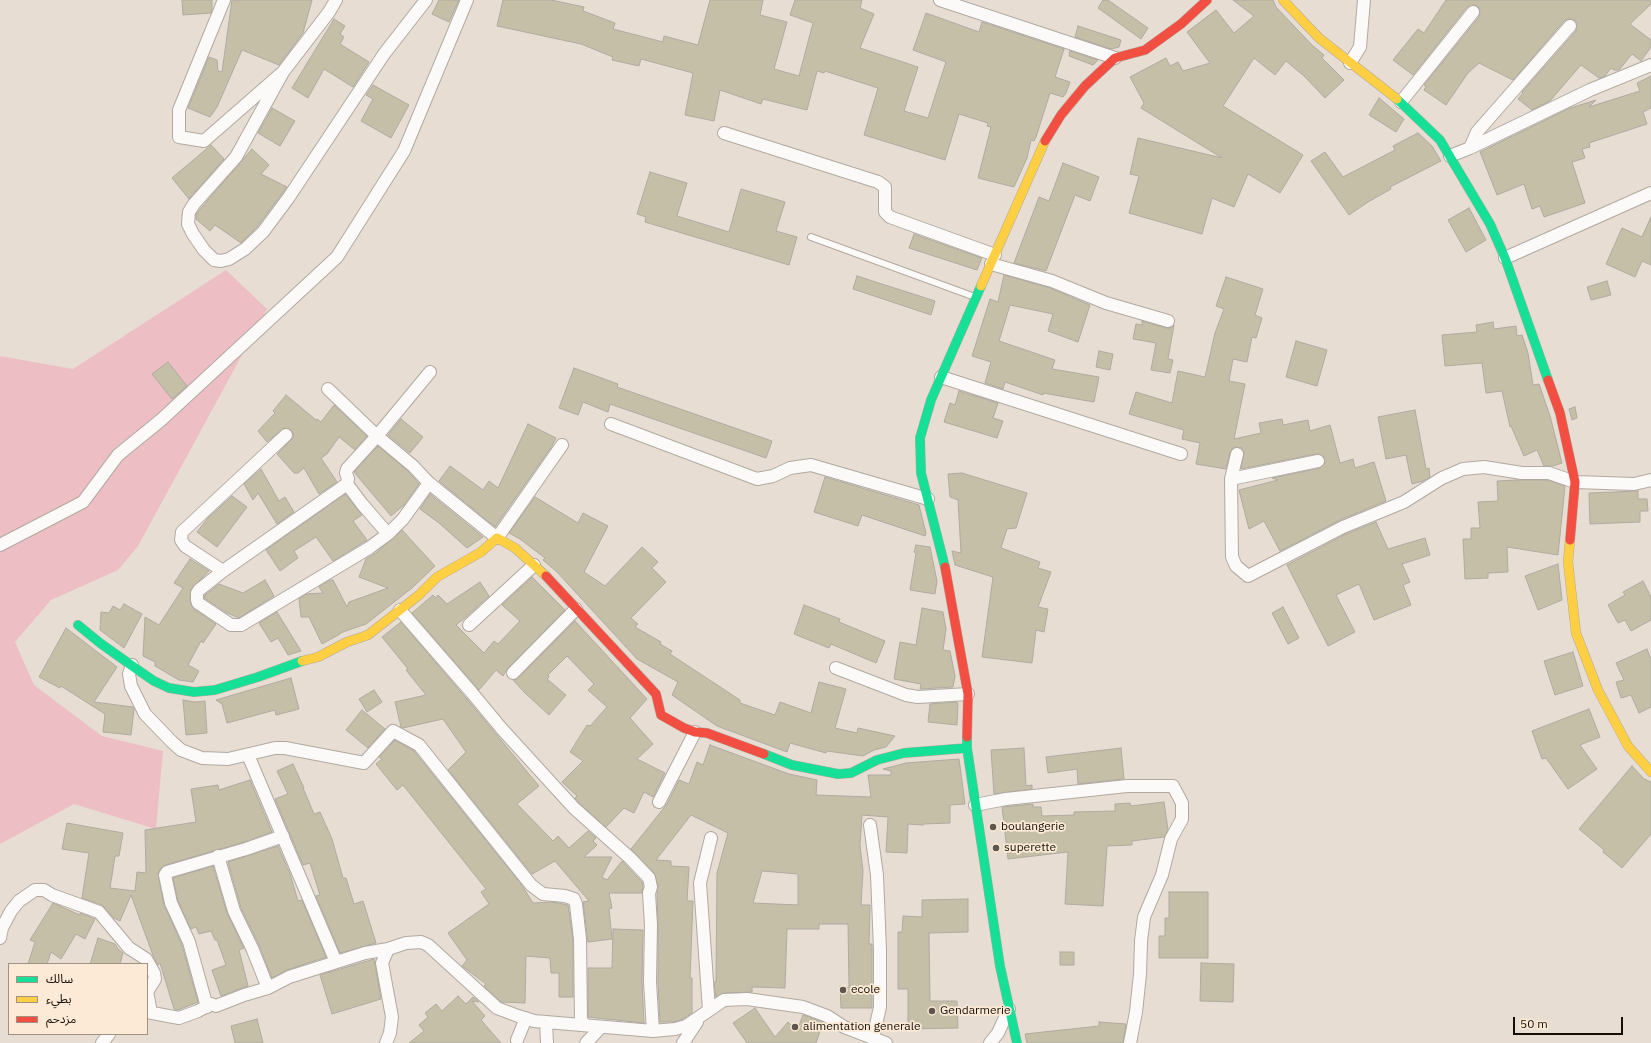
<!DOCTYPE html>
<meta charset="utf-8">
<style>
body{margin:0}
#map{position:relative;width:1651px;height:1043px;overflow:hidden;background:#e7ddd2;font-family:"IBM Plex Sans","Noto Sans Arabic",sans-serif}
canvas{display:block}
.legend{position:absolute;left:8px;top:963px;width:140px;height:72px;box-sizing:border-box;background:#fcead6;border:1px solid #9f9283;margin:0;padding:5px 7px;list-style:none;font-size:12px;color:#140e07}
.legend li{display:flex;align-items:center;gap:8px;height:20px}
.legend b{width:20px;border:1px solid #9f9283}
.scale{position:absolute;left:1513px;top:1017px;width:110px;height:18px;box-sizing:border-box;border:2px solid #140e07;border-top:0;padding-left:5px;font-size:12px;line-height:14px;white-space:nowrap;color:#140e07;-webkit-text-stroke:3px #fcead6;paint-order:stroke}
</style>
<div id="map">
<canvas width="1651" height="1043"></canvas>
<ul class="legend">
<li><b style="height:5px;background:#16e098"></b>سالك</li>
<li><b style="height:5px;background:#ffcf43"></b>بطيء</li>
<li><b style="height:5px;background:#f24e42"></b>مزدحم</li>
</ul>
<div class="scale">50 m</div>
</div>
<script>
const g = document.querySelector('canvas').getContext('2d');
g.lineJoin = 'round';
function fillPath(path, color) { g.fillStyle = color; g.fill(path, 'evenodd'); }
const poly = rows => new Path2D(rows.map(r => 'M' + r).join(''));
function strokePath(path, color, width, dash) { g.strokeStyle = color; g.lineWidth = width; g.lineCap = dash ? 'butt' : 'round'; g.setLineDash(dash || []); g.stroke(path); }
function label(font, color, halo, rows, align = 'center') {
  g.font = font + ' "IBM Plex Sans",sans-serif'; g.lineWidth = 3.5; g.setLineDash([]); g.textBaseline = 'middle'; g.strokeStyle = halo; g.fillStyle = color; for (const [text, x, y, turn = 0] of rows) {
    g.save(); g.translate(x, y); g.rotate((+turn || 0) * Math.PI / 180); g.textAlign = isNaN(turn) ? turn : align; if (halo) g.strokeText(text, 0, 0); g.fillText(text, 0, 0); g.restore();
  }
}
const green = poly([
 [226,270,267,309,138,546,118,570,51,600,15,642,34,685,102,736,163,751,156,829,74,804,0,844,0,356,73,369]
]);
const building = poly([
 [182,0,212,0,212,9,211,13,183,15,182,0],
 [232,0,312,0,303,33,279,65,242,50,217,107,210,117,188,108,209,57,217,60,218,71,222,72,232,0],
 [439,0,459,0,449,22,432,14,439,0],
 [503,0,551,0,584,7,583,11,615,23,613,29,663,42,664,36,698,45,710,0,763,0,760,15,787,22,774,69,799,76,813,23,790,15,795,0,862,0,860,8,874,14,860,48,918,67,904,111,928,118,946,62,913,50,926,13,979,32,982,22,1064,49,1055,77,1070,82,1066,93,1063,97,1050,93,1036,137,1034,141,1031,140,1027,158,1014,187,978,178,991,127,987,126,988,123,959,114,945,160,864,135,878,88,825,71,824,73,817,71,807,110,763,99,761,104,720,90,714,121,685,115,693,73,641,59,639,66,612,60,613,57,581,44,497,26,503,0],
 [1103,0,1108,0,1148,28,1141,39,1098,8,1103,0],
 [1233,0,1273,0,1276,7,1312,45,1324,55,1322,58,1344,80,1325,98,1304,76,1286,61,1275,75,1254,58,1223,106,1303,155,1280,193,1248,174,1234,207,1212,198,1202,234,1129,213,1139,176,1130,174,1138,138,1222,158,1141,108,1144,103,1130,77,1166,58,1170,66,1178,62,1183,71,1210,63,1187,32,1216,10,1234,33,1254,16,1233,0],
 [1446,0,1651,0,1651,4,1630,24,1651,40,1651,47,1641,61,1632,54,1619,70,1614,70,1611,68,1605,76,1599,78,1581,65,1550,101,1532,110,1518,99,1523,93,1522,92,1576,31,1577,23,1575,20,1568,19,1564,21,1513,80,1479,63,1468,73,1446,105,1424,90,1426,86,1424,85,1479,17,1480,13,1478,6,1474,5,1467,7,1413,75,1393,60,1418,29,1424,33,1446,0],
 [334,19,345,26,340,34,344,37,340,44,369,62,353,87,324,69,308,98,292,88,334,19],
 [1078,26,1121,40,1119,47,1111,49,1075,37,1078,26],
 [1070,51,1098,60,1093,65,1069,56,1070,51],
 [1651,76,1651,108,1643,112,1647,124,1589,143,1590,147,1582,149,1585,158,1572,162,1585,203,1544,217,1540,206,1532,209,1524,184,1497,195,1480,152,1570,108,1596,100,1589,107,1640,91,1637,83,1651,76],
 [373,85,409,105,391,138,361,121,373,99,366,95,373,85],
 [1379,98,1404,119,1396,132,1369,115,1379,98],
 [272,108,295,121,280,146,258,133,272,108],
 [1418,133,1432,146,1441,161,1390,187,1391,189,1368,202,1349,215,1311,161,1325,152,1343,177,1395,150,1393,146,1418,133],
 [211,145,224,159,189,199,172,178,211,145],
 [252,149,269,165,261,174,287,187,257,227,241,243,215,225,210,231,196,219,196,214,252,149],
 [1063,163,1099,177,1090,201,1075,195,1046,271,1014,263,1039,197,1049,201,1063,163],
 [650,172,687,183,677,216,729,232,741,189,785,202,776,231,797,237,789,265,645,222,646,217,637,214,650,172],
 [1469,208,1486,240,1466,252,1448,220,1469,208],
 [1651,217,1651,265,1642,261,1635,277,1606,264,1622,228,1642,237,1651,217],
 [914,234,982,258,977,270,909,248,914,234],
 [1004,275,1050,288,1090,305,1078,342,1048,331,1053,314,1010,305,999,341,1055,360,1052,369,1099,377,1094,402,1043,393,1043,395,1005,382,1003,389,985,383,991,362,972,356,990,299,998,302,1004,275],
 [857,276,935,301,931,315,853,289,857,276],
 [1226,277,1263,289,1255,315,1262,318,1256,338,1252,337,1247,362,1233,359,1229,381,1245,384,1234,439,1261,433,1259,423,1282,419,1283,425,1308,420,1310,431,1330,425,1340,463,1353,459,1355,468,1374,462,1386,501,1340,520,1280,551,1264,521,1249,529,1239,490,1278,480,1272,478,1320,468,1325,463,1323,456,1316,454,1241,469,1244,452,1242,448,1235,447,1230,452,1226,469,1196,464,1200,443,1182,439,1184,430,1129,414,1136,392,1172,403,1178,371,1205,377,1215,333,1224,309,1216,306,1226,277],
 [1607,281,1611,295,1591,300,1587,287,1607,281],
 [1142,321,1166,328,1170,328,1174,325,1168,359,1173,360,1170,373,1151,370,1156,343,1133,339,1136,324,1142,325,1142,321],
 [1493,322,1494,329,1516,326,1517,336,1522,335,1528,353,1533,385,1539,384,1550,416,1562,463,1553,466,1544,466,1537,450,1524,456,1511,426,1510,427,1502,391,1486,393,1482,363,1445,366,1442,335,1477,332,1476,325,1493,322],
 [1296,341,1327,350,1317,386,1286,377,1296,341],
 [1099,351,1113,354,1110,370,1096,367,1099,351],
 [168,362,187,386,172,399,152,374,168,362],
 [574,368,618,384,617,387,772,441,766,458,610,404,608,412,583,402,578,415,559,408,574,368],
 [959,391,998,403,993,418,1003,421,997,438,944,422,950,403,955,405,959,391],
 [286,395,316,420,317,419,321,422,334,405,367,436,355,450,339,437,327,454,321,458,337,482,319,494,304,468,298,473,294,473,277,454,293,438,293,434,291,430,284,428,267,442,258,431,275,413,273,411,286,395],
 [1575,407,1577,418,1572,420,1569,409,1575,407],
 [1415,410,1426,469,1429,468,1430,477,1423,481,1412,484,1406,455,1386,459,1378,417,1415,410],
 [401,419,423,437,410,453,388,435,401,419],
 [528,424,556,438,552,446,495,527,439,481,450,466,483,490,489,481,498,488,528,424],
 [378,446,408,471,419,484,404,505,391,516,354,472,378,446],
 [261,469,279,501,285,497,294,512,277,524,258,493,253,500,244,484,261,469],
 [962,473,1027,493,1016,528,1007,529,1001,548,1040,562,1038,568,1051,572,1038,607,1048,609,1044,632,1036,630,1032,663,982,657,993,577,955,565,952,551,961,553,958,500,950,497,948,474,962,473],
 [825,477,919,505,926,533,925,536,862,515,858,526,814,512,825,477],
 [1517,480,1548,480,1565,486,1558,555,1507,547,1508,572,1488,573,1488,578,1465,579,1463,539,1471,539,1471,528,1480,528,1478,502,1498,501,1497,481,1517,480],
 [1638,491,1638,499,1647,499,1648,511,1640,511,1640,522,1590,524,1589,493,1638,491],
 [345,494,362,515,353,521,367,540,333,561,316,537,294,551,298,558,280,571,266,550,345,494],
 [430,494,483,537,467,548,439,523,420,509,430,494],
 [232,496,247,507,217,547,197,532,208,518,232,496],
 [535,497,578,523,583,513,608,526,584,572,605,586,642,547,658,562,652,568,666,582,631,618,638,624,635,627,661,642,660,644,672,651,670,654,740,700,740,703,775,715,780,702,811,713,819,682,846,689,835,728,857,733,858,728,895,736,886,747,874,750,863,756,827,751,826,753,790,743,787,752,717,726,672,695,678,682,637,659,557,572,543,560,545,558,520,539,509,533,535,497],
 [1376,522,1388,549,1425,538,1430,555,1402,564,1410,582,1403,585,1411,605,1374,620,1359,584,1336,595,1355,632,1328,646,1287,565,1346,534,1376,522],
 [402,530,435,566,412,588,366,624,340,633,340,634,322,644,309,617,301,617,299,599,306,594,323,593,319,587,330,580,333,580,347,607,349,602,388,588,359,577,366,559,376,553,402,530],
 [916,545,930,547,937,581,935,594,910,590,916,553,914,552,916,545],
 [190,559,209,571,191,589,190,600,191,605,194,609,216,624,203,643,201,641,188,665,199,671,193,682,179,680,155,666,155,662,143,656,145,617,159,625,183,588,174,583,190,559],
 [1558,564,1562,600,1538,610,1525,576,1558,564],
 [532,577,565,610,508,668,503,676,496,670,479,690,412,613,433,595,436,598,438,595,447,604,480,582,489,596,466,617,456,625,484,653,494,641,498,644,520,621,502,605,532,577],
 [265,580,274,596,239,618,227,613,204,598,205,595,219,584,243,593,265,580],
 [1643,581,1651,597,1651,620,1631,631,1625,620,1618,623,1608,605,1625,595,1623,592,1643,581],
 [124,604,142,614,124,648,100,630,101,612,109,613,113,606,120,610,124,604],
 [804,605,840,619,839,622,885,641,876,663,831,644,829,648,794,634,804,605],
 [1283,607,1299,638,1288,644,1272,613,1283,607],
 [922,608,943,612,946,629,943,650,950,651,955,676,953,687,922,689,920,689,921,684,894,679,900,642,916,645,922,608],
 [277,612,301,651,288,655,278,638,271,642,259,623,277,612],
 [575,621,647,699,630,718,653,744,637,759,665,773,653,797,644,792,634,813,624,808,606,827,579,803,575,798,577,796,562,782,583,761,570,752,587,725,590,726,607,707,588,690,594,684,567,656,548,675,549,677,547,679,566,695,549,715,525,693,513,680,518,678,575,621],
 [401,622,466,698,539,786,517,804,553,841,558,836,569,848,588,831,596,838,593,841,597,845,584,857,612,857,602,877,607,880,622,861,642,882,643,887,642,893,609,893,612,908,609,909,612,939,588,942,583,902,589,901,555,861,532,874,448,770,466,752,443,719,403,728,401,727,395,702,426,695,406,670,408,669,382,637,401,622],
 [66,628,117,667,94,702,133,707,134,709,131,735,103,732,105,714,61,686,60,688,39,677,66,628],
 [1647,649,1651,659,1651,707,1639,713,1631,695,1621,698,1616,682,1624,680,1616,663,1647,649],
 [1573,652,1583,686,1555,695,1544,661,1573,652],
 [291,678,299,709,276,715,275,710,227,723,222,704,216,700,291,678],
 [374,690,382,702,367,712,359,699,374,690],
 [183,700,195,702,205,701,207,733,186,735,183,700],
 [955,702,958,703,957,725,928,722,930,704,955,702],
 [1589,709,1600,737,1580,745,1597,769,1568,789,1546,758,1542,759,1532,731,1589,709],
 [362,710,385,729,368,748,346,730,362,710],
 [395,740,414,751,521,884,533,903,553,902,568,905,573,939,573,997,559,997,559,973,551,973,550,958,526,956,525,1003,501,1002,484,986,486,984,462,966,467,960,448,933,489,904,481,892,486,889,403,785,397,790,376,764,382,759,379,757,395,740],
 [710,745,789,774,817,780,816,795,871,797,868,775,891,775,891,771,883,769,906,763,959,759,965,804,950,805,950,823,923,824,923,825,908,824,907,853,886,852,888,817,862,815,860,845,863,871,861,905,870,905,869,944,872,944,872,1008,841,1008,840,986,849,988,848,924,819,924,819,929,787,929,785,988,752,987,752,992,724,993,716,997,714,982,716,982,717,873,728,833,691,815,656,860,671,861,671,866,689,867,687,901,693,901,690,978,692,978,692,1013,683,1019,674,1022,660,1022,658,982,658,925,657,894,658,885,654,873,631,849,667,804,679,780,689,784,697,762,703,765,710,745],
 [762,871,798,874,798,905,753,903,762,871],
 [1024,748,1026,786,1032,785,1032,789,994,794,991,750,1024,748],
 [1121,748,1124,779,1078,784,1077,769,1048,773,1046,757,1121,748],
 [293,764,304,788,303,788,314,814,320,812,332,839,343,878,346,878,354,904,363,901,376,943,340,953,316,896,320,895,310,863,303,865,275,799,288,794,277,771,293,764],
 [1632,766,1644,779,1651,782,1651,834,1622,868,1603,852,1604,850,1579,829,1632,766],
 [250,780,272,832,244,842,165,865,161,868,158,873,164,905,182,945,198,1002,178,1010,174,1009,160,963,158,965,154,958,131,895,120,921,114,918,102,905,82,898,89,853,62,849,67,823,123,833,119,856,115,856,110,888,135,891,137,872,146,873,145,830,196,822,191,789,218,785,219,790,250,780],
 [1164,802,1168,830,1164,837,1132,841,1132,845,1107,846,1103,906,1065,904,1068,852,1008,859,1002,807,1033,804,1033,807,1041,807,1042,816,1074,815,1074,812,1115,811,1115,804,1130,803,1131,806,1164,802],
 [278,846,290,874,298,901,302,900,326,957,287,970,272,978,259,945,241,908,228,862,278,846],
 [213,866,227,913,244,948,239,950,248,986,221,996,212,970,226,965,217,940,215,940,211,931,199,934,196,927,191,929,178,901,173,878,213,866],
 [1169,892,1208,892,1208,958,1159,958,1159,936,1165,936,1165,918,1169,918,1169,892],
 [968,899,968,932,929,933,930,1001,957,1001,958,1028,908,1029,908,989,898,989,898,932,902,932,903,916,922,917,922,900,968,899],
 [53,903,80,915,80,913,95,919,85,939,76,934,61,959,51,952,47,964,28,964,35,942,30,940,53,903],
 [613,929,643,930,642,982,644,1023,588,1017,588,968,612,968,613,929],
 [98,938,115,944,118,949,123,953,120,964,90,964,98,938],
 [1060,952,1074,952,1074,965,1060,965,1060,952],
 [374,959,381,999,332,1014,320,975,374,959],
 [1201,963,1234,964,1233,1002,1200,1001,1201,963],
 [458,996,466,1004,473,997,479,1002,472,1001,485,1016,481,1020,501,1043,409,1043,424,1031,419,1025,428,1017,425,1013,436,1004,442,1011,458,996],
 [755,1008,775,1037,788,1022,797,1031,803,1015,823,1022,816,1043,747,1043,733,1023,755,1008],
 [257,1019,263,1043,235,1043,231,1026,257,1019],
 [1099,1022,1126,1024,1123,1043,1027,1043,1025,1034,1099,1026,1099,1022]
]);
const lane = poly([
 [811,237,975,297]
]);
const street = poly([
 [224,0,179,110,179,137,204,141,283,72,329,12,336,0],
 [940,0,1115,58],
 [1350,63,1360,47,1364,0],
 [283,72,236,157,194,204,189,212,188,224,193,234,204,250,214,260,221,261,229,259,245,249,263,232,289,197,384,54,426,0],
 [1401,102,1473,12],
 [724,133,878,182,885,187,885,212,890,217,995,255],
 [1470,148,1477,132,1570,26],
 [1450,156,1470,148,1590,90,1651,65],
 [1505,258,1651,193],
 [991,264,1052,281,1106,303,1168,321],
 [941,377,1181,454],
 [328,389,377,436,413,466,429,483,497,538,562,445],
 [611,424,757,479,773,476,790,468,811,465,928,499],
 [1237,454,1231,479,1232,557,1236,566,1248,576,1343,527,1404,502,1442,478,1463,469,1484,467,1522,473,1549,473,1575,482,1634,484,1651,480],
 [1231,479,1318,461],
 [429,483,403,519,388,534,369,548,241,625,231,625,198,603,197,600,197,593,199,590,223,571,347,484,348,479,346,473,347,469,377,436,430,372],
 [347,484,362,504,388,534],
 [0,545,83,502,118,455,161,420,337,257,404,151,467,0],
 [223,571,185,546,181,540,182,532,286,435],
 [400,610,472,693,501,728,574,808,630,858,649,878,651,887,649,893,651,925,650,982,653,1031],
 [469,625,534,565],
 [132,665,129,674,131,686,145,714,172,742,181,750,202,758,228,759,275,748,285,748,364,763,393,731,419,745,531,885,543,894,565,896,574,899,576,904,580,939,581,1021,586,1025],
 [836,668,906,695,918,697,968,694],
 [513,673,576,609],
 [248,755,336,962],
 [659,802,695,732],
 [975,805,1006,799,1127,786,1173,786,1182,803,1182,819,1171,839,1162,875,1144,917,1141,941,1140,974,1136,1012,1130,1043],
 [870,825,877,875,880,950,880,1007,873,1038],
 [218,856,234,911,252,948,268,988],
 [0,938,2,928,11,911,19,901,35,890,44,890,52,895,99,912,129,948,146,959,154,973,155,979,147,992,151,1012],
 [207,1007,189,942,171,903,165,875,167,872,246,849,283,836],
 [709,1010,700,883,711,838],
 [147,1012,179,1018,198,1011,211,1004,216,1006,244,995,268,988,289,977,365,953,388,949,406,943,421,942,428,945,497,1008,518,1016,534,1021,653,1031,675,1029,686,1026,724,1000,747,999,803,1007,827,1016,844,1027,886,1043],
 [546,1022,547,1043],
 [517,1040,526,1018],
 [102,1043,109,1034],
 [386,1043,390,1033,392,1017,382,963,388,949],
 [586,1043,601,1027],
 [683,1043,697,1022],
 [990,1043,998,1033,1009,1009]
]);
const fast = poly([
 [1397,99,1440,140,1490,224,1505,258,1548,380],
 [945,567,921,473,920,438,931,400,981,286],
 [78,625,100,643,138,670,154,681,169,688,194,692,215,690,258,677,302,661],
 [967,737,967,748,1000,966,1017,1043],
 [764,754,792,765,838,774,851,773,877,760,904,753,967,748]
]);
const slow = poly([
 [1283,0,1319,38,1397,99],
 [981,286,1045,141],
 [1570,540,1568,562,1576,633,1598,690,1628,746,1651,772],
 [302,661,318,657,347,642,368,635,419,595,437,577,481,552,497,538,515,548,546,576]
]);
const jam = poly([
 [1045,141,1061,115,1085,86,1115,58,1145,50,1181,24,1207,0],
 [1548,380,1560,413,1575,482,1570,540],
 [945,567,968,694,967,737],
 [546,576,656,694,661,715,684,728,695,732,707,733,764,754]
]);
const markers = [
 [993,827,4,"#5e564e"],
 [996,848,4,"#5e564e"],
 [843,990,4,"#5e564e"],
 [932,1011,4,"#5e564e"],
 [795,1027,4,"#5e564e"]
];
const poiNames = [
 ["boulangerie",1001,827],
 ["superette",1004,848],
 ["ecole",851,990],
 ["Gendarmerie",940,1011],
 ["alimentation generale",803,1027]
];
fillPath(green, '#eebec5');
fillPath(building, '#c5bfa7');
strokePath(building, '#afaaa1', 1);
strokePath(lane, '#b1a9a0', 8);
strokePath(street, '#b1a9a0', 14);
strokePath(fast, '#b1a9a0', 10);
strokePath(slow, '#b1a9a0', 10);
strokePath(jam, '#b1a9a0', 10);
strokePath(lane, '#fbfaf8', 6);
strokePath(street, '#fbfaf8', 12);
strokePath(fast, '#16e098', 9);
strokePath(slow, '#ffcf43', 9);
strokePath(jam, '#f24e42', 9);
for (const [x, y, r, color] of markers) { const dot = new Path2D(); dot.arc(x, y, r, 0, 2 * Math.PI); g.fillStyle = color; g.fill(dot); strokePath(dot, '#fcead6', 1.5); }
label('12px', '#140e07', '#fcead6', poiNames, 'left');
</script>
